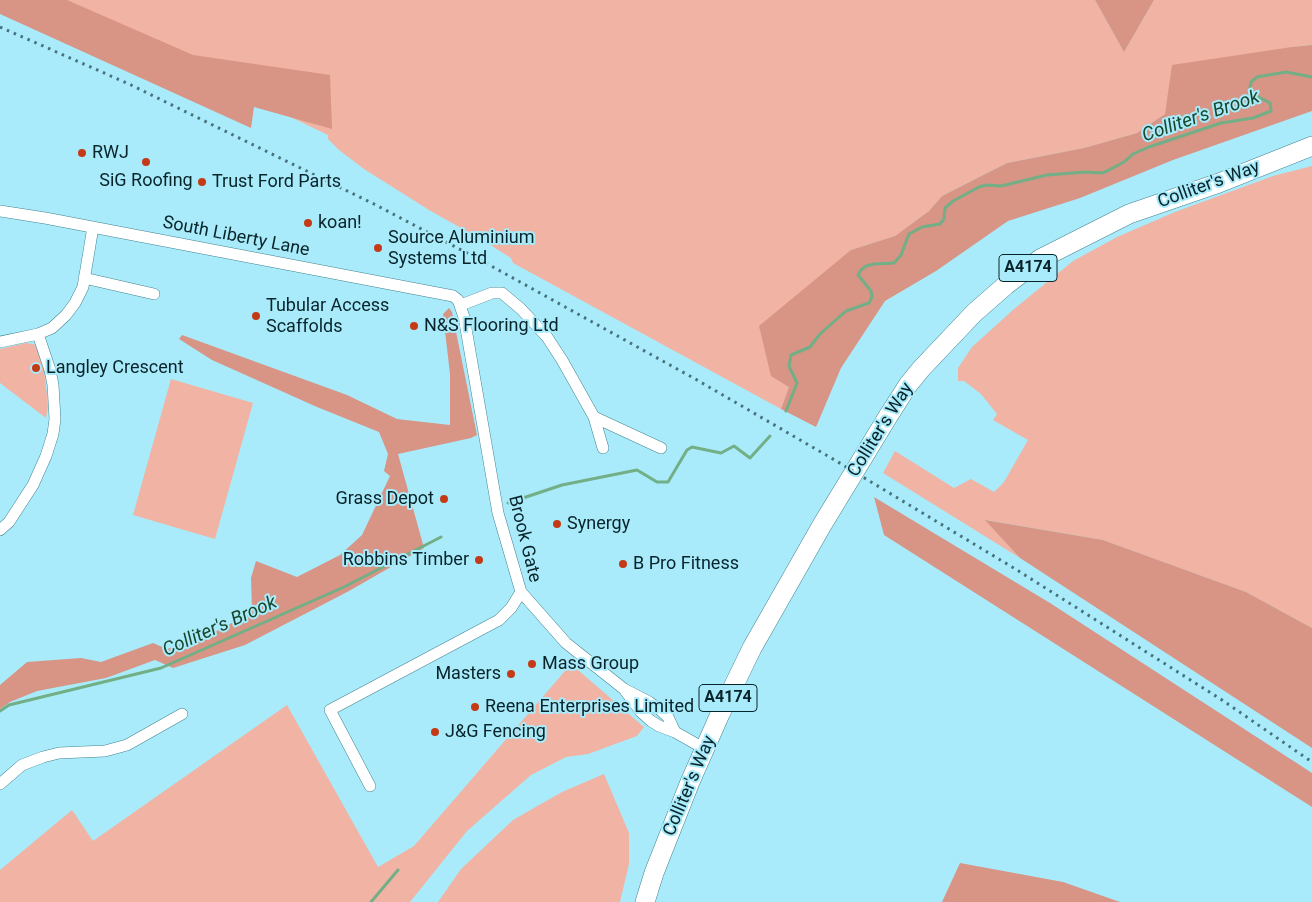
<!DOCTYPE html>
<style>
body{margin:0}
canvas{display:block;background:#a9ebfa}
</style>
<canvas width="1312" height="902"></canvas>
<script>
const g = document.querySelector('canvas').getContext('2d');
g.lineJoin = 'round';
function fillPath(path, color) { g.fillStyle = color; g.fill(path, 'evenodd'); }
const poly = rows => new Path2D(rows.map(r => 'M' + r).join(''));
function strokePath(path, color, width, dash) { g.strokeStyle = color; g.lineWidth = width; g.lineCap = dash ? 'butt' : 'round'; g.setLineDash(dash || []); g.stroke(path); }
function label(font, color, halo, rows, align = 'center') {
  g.font = font + ' Roboto,sans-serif'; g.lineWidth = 4; g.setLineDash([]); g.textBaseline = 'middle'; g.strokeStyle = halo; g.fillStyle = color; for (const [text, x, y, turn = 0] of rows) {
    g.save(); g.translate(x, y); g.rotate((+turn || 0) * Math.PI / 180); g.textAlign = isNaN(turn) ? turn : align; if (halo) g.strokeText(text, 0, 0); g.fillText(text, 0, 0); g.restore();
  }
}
const green = poly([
 [48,0,1095,0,1124,52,1154,0,1312,0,1312,45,1292,47,1165,114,1137,133,1084,148,1007,163,942,196,929,211,895,236,851,250,789,387,781,409,513,263,511,258,484,241,429,210,364,169,339,150,328,139,328,135],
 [1312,166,1312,628,1246,592,1103,540,986,520,1020,558,883,473,895,451,954,488,971,479,994,492,1004,482,1028,440,993,420,997,414,981,394,964,381,958,381,958,368,972,347,1014,309,1073,261,1117,237,1175,212,1273,176],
 [26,343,34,344,36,347,44,370,48,405,46,418,0,383,0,349],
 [171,379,253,403,215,539,133,515],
 [571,664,644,727,637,736,588,754,566,757,531,775,467,831,410,902,0,902,0,870,72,810,93,841,287,705,378,867,414,846],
 [604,774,629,833,629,864,620,902,438,902,461,869,513,820,562,792]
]);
const forest = poly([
 [0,0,67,0,193,55,330,75,332,129,254,107,251,128,0,14],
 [1095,0,1154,0,1124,52],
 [1312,45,1312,111,1173,160,1080,198,1008,221,936,271,885,301,841,368,816,427,781,409,789,387,771,376,759,326,851,250,895,236,929,211,942,196,1007,163,1084,148,1137,133,1165,114,1172,65,1292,47],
 [449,308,452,312,477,435,471,438,398,454,424,548,349,591,245,645,173,668,155,660,106,678,37,691,10,702,0,709,0,685,27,662,81,658,101,662,153,643,167,649,222,629,252,610,251,578,256,561,297,577,340,555,362,535,390,476,384,471,388,454,379,432,317,407,212,360,179,339,182,335,347,395,397,419,450,425,450,374,443,314],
 [874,497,1050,603,1312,773,1312,807,884,535],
 [985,520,1103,540,1246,592,1312,628,1312,748,1020,558],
 [960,863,1063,882,1120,902,942,902]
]);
const stream = poly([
 [786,411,797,383,789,366,791,355,810,347,820,334,846,311,869,303,872,297,871,291,858,275,861,270,866,266,874,264,894,263,901,255,909,234,922,227,940,224,944,219,945,208,953,201,979,187,986,185,1001,186,1047,175,1086,172,1102,173,1107,171,1124,162,1133,154,1149,147,1221,123,1253,118,1271,111,1270,103,1253,94,1250,88,1251,82,1257,77,1286,72,1312,77],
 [508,503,562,485,637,470,657,482,668,482,687,450,692,447,721,453,734,446,750,458,770,436],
 [0,711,9,705,161,668,344,587,441,537],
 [371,902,398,870]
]);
const minor = poly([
 [0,211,45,218,453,296,458,300,464,317,498,513,521,592,566,643,624,689,649,702,659,709,668,717,675,732,659,726,651,721,641,712,624,689],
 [84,278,154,294],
 [461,305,492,293,502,293,521,309,547,337,562,360,594,417,603,448],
 [0,342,38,334,52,328,66,315,75,303,83,287,93,227],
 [594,417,661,448],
 [0,530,9,522,33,485,46,456,53,434,55,419,53,385,50,370,38,334],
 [675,732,705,749],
 [0,784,22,765,43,757,59,753,105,751,127,745,182,714],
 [370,786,330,710,499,620,511,608,521,592]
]);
const trunk = poly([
 [645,902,654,873,690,782,720,714,752,648,822,525,887,418,908,385,921,369,974,313,1006,285,1040,259,1129,214,1219,183,1312,146]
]);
const rail = poly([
 [0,27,129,84,376,205,484,262,697,380,838,462,1017,570,1222,700,1312,762]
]);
const markers = [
 [82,153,5,"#c43a17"],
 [146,162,5,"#c43a17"],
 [202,182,5,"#c43a17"],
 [308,223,5,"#c43a17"],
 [378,248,5,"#c43a17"],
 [256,316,5,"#c43a17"],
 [414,326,5,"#c43a17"],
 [36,368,5,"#c43a17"],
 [444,499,5,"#c43a17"],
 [557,524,5,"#c43a17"],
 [479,560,5,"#c43a17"],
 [623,564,5,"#c43a17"],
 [532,664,5,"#c43a17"],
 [511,674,5,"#c43a17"],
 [475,707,5,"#c43a17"],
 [435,732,5,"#c43a17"]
];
const shields = [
 [1028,268,58],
 [728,698,58]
];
const shieldNames = [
 ["A4174",1028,268],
 ["A4174",728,698]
];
const poiNames = [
 ["RWJ",92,153],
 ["SiG Roofing",146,181,"center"],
 ["Trust Ford Parts",212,182],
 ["koan!",318,223],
 ["Source Aluminium",388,238],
 ["Systems Ltd",388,259],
 ["Tubular Access",266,306],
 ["Scaffolds",266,327],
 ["N&S Flooring Ltd",424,326],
 ["Langley Crescent",46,368],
 ["Grass Depot",434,499,"right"],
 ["Synergy",567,524],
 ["Robbins Timber",469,560,"right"],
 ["B Pro Fitness",633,564],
 ["Mass Group",542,664],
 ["Masters",501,674,"right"],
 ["Reena Enterprises Limited",485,707],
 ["J&G Fencing",445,732]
];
const streetNames = [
 ["Colliter's Way",1209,185,-20],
 ["South Liberty Lane",236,237,11],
 ["Colliter's Way",881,430,-58],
 ["Brook Gate",524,539,76],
 ["Colliter's Way",690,786,-67]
];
const waterNames = [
 ["Colliter's Brook",1201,117,-19],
 ["Colliter's Brook",220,627,-24]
];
fillPath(green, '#f1b3a3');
fillPath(forest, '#d89484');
strokePath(stream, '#72af86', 3);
strokePath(minor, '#438391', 12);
strokePath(trunk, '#438391', 20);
strokePath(minor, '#fff', 11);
strokePath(trunk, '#fff', 19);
strokePath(rail, '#47727c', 3, [2.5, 5]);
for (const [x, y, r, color] of markers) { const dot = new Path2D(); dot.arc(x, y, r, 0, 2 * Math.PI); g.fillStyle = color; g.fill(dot); strokePath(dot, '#a9ebfa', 2); }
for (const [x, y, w] of shields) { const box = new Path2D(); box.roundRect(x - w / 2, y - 13.5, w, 27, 4); g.fillStyle = '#a9ebfa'; g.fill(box); strokePath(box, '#08242a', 1); }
label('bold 16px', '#08242a', null, shieldNames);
label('18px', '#08242a', '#a9ebfa', poiNames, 'left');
label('18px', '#08242a', '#a9ebfa', streetNames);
label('italic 19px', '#19472c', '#a9ebfa', waterNames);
</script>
